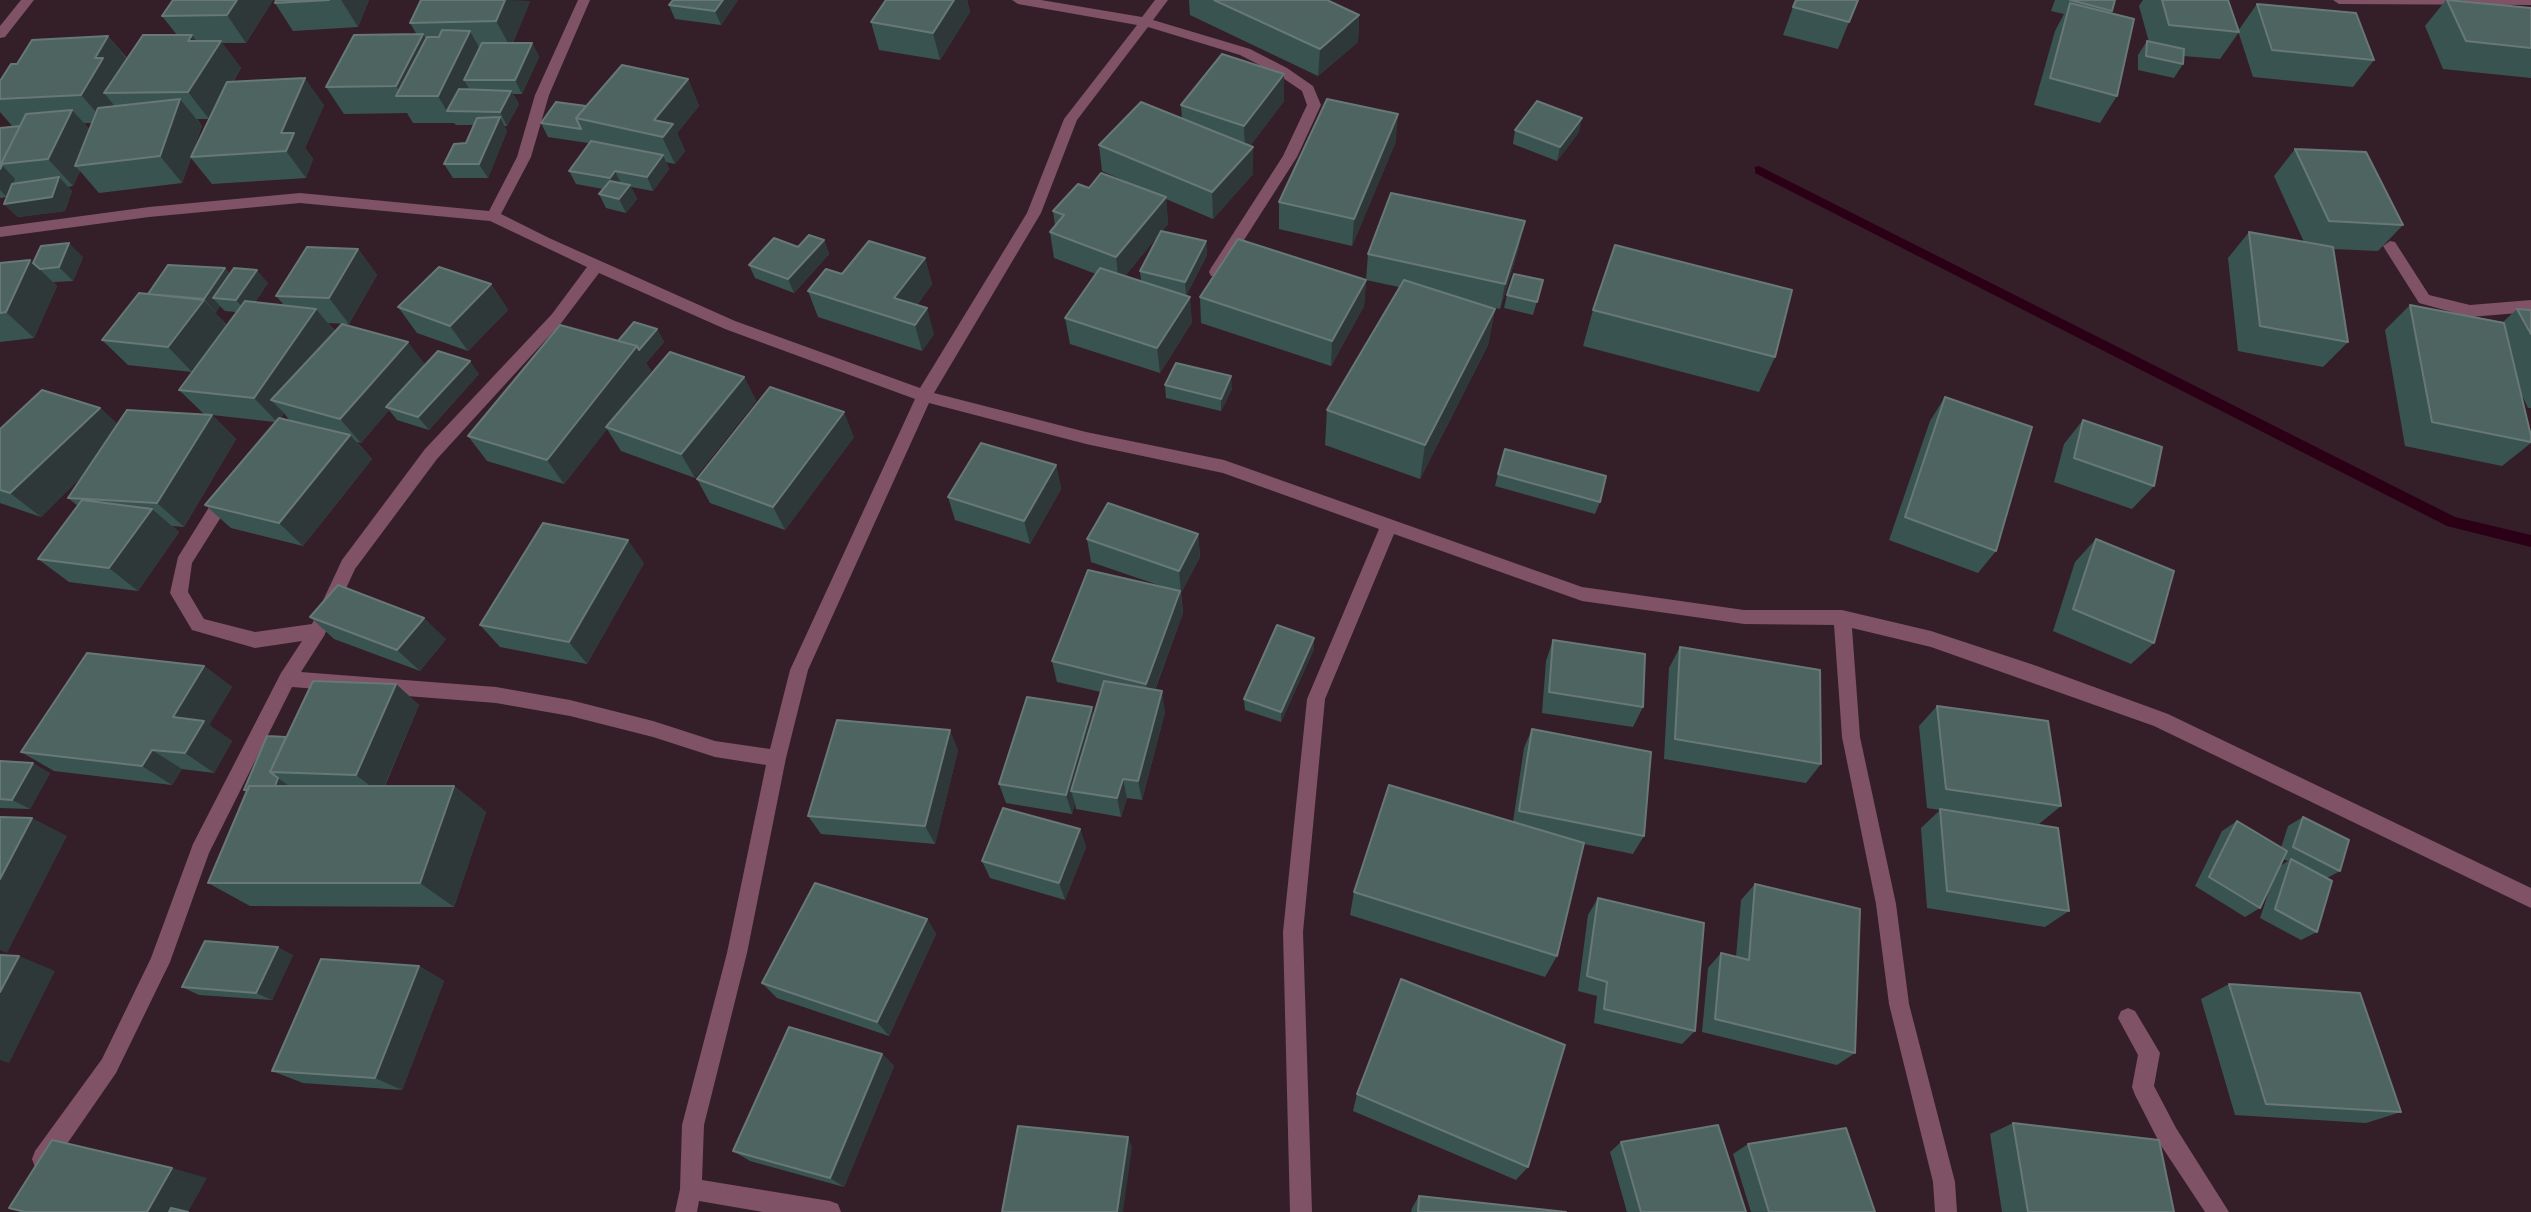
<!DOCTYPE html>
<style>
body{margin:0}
canvas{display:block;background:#341e27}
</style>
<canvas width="2531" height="1212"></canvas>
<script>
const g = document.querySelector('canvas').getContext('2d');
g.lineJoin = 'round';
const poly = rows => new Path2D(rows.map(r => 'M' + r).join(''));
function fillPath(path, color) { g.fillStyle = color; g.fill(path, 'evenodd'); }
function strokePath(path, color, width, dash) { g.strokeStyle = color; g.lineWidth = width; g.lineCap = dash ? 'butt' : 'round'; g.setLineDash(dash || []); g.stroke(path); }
const stream = poly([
 [1759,166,2455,517,2531,535,2531,547,2447,526,1755,173,1755,167,1759,166]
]);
const minor = poly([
 [21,0,34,0,5,37,0,38,0,26,21,0],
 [578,0,590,0,549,95,531,157,501,214,549,238,735,321,920,388,1027,213,1064,119,1137,25,1018,4,1012,0,1041,0,1142,17,1155,0,1168,0,1153,20,1250,49,1287,68,1313,86,1321,105,1297,157,1221,276,1211,276,1209,272,1211,268,1283,156,1307,105,1302,91,1277,74,1240,55,1148,27,1077,120,1041,213,934,393,1086,432,1224,460,1582,587,1744,610,1842,610,1931,631,2034,665,2168,714,2531,888,2531,908,2154,726,1931,647,1852,628,1860,737,1896,904,1909,1004,1955,1182,1957,1212,1935,1212,1933,1182,1889,1004,1876,904,1842,737,1834,625,1744,624,1582,601,1394,534,1325,699,1303,932,1312,1212,1290,1212,1283,932,1307,699,1379,529,1223,473,1086,444,929,403,808,670,786,758,747,953,704,1125,702,1180,830,1201,838,1204,841,1212,763,1212,699,1201,697,1212,675,1212,680,1189,682,1125,727,953,766,765,715,757,653,737,570,716,496,703,292,687,209,853,170,962,116,1073,51,1167,43,1170,35,1167,32,1159,35,1151,102,1059,151,958,193,844,281,673,302,641,255,648,192,630,170,593,178,557,221,488,233,488,235,493,233,498,192,563,188,592,204,619,255,632,312,624,342,560,425,449,552,314,587,267,490,221,300,203,149,217,0,237,0,227,149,207,300,193,489,211,517,157,535,95,578,0],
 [599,273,725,329,915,399,790,670,770,749,715,741,653,721,570,700,496,687,301,672,324,636,355,569,437,459,562,322,599,273],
 [2333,0,2531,0,2531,5,2339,4,2333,0],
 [2390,241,2395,242,2429,295,2470,305,2531,300,2531,312,2470,317,2419,303,2383,246,2390,241],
 [2128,1008,2135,1011,2160,1053,2154,1086,2176,1128,2229,1212,2205,1212,2160,1144,2135,1095,2132,1087,2138,1055,2118,1018,2121,1011,2128,1008]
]);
const wall = poly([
 [273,0,246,43,222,43,241,68,233,82,324,105,305,148,313,159,306,178,212,184,191,158,182,183,99,193,80,171,73,186,68,187,72,191,65,211,18,217,4,204,7,197,0,198,0,128,13,127,0,112,0,81,17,64,108,36,127,58,177,35,162,16],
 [197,119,209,119,192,154,202,126],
 [84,123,92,123,90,130],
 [276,0,369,0,358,27,293,31,275,3],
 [421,0,530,1,513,43,532,43,539,57,522,94,513,94,519,104,507,126,504,126,507,131,488,178,453,178,444,164,466,143,474,125,456,125,454,123,413,123,407,113,344,114,326,87,417,35,410,23],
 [673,0,738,0,721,25,675,19,669,5],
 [886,0,967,0,970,12,940,60,879,50,871,22],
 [1189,0,1327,0,1359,15,1358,42,1318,76,1190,15],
 [1858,0,1838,49,1783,35,1793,7],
 [2055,0,2115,0,2110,14,2117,96,2100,123,2034,105,2055,31,2064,14,2051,11],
 [2143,0,2228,0,2239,32,2220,59,2184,56,2183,64,2174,78,2138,70,2138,55,2147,41,2149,42,2139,6],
 [2446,0,2456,0,2531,8,2531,78,2443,69,2425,26],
 [2257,4,2374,60,2353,87,2253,77,2238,31],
 [1284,74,1284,101,1250,146,1253,174,1213,219,1166,199,1168,224,1162,231,1206,241,1207,255,1186,296,1192,322,1160,373,1070,344,1065,318,1096,274,1054,258,1050,232,1055,225,1053,211,1089,188,1141,188,1102,171,1099,145,1182,119,1181,105],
 [1160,233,1140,271,1141,281,1125,276],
 [688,79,699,106,677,133,685,151,675,164,666,162,669,169,653,191,631,187,637,199,626,213,606,208,599,194,603,189,576,184,569,171,589,144,588,143,548,137,541,123,586,106],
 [1515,130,1579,132,1557,161,1513,144],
 [1396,141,1352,246,1279,229,1279,202],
 [2295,149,2403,225,2378,251,2333,249,2348,342,2323,367,2238,351,2228,258,2249,232,2304,242,2274,176],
 [824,240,829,254,794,293,755,278,749,265,798,247],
 [1519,247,1500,309,1491,307,1495,309,1488,345,1420,479,1325,445,1327,410,1399,287,1366,280,1364,306,1331,366,1201,323,1200,297,1366,280,1368,254],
 [358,249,377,275,349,324,328,323,335,331,426,365,479,374,429,430,397,420,389,410,361,443,357,442,372,459,303,546,231,528,205,505,275,422,212,415,236,439,184,527,172,526,179,532,138,591,69,582,38,559,78,506,68,498,84,474,41,517,0,503,0,429,100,408,117,424,204,414,179,390,192,372,128,365,102,340,148,294,225,268,230,274,268,283,255,302,284,305,276,296],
 [220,306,225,311,236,312,227,325,215,313],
 [284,413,290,421,281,418],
 [83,257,73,281,53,282,57,286,34,338,0,342,0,263,33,263],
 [925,258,932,284,917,305,934,334,922,351,818,317,808,291,842,274],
 [1543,280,1533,315,1504,308,1507,295],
 [491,284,508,310,468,351,417,333,398,307],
 [2410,305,2503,322,2517,309,2531,310,2531,408,2528,408,2521,393,2531,436,2531,443,2502,466,2405,446,2385,330],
 [1593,310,1775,357,1759,392,1583,346],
 [657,329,664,342,646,363,651,371,632,396,744,377,756,401,695,478,621,451,607,429,564,484,487,461,468,436,618,341],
 [1165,385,1232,389,1221,411,1166,398],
 [1945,397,1996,551,1978,573,1889,540,1930,421],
 [2083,420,2154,486,2132,509,2054,482,2064,444],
 [854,437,785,530,710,503,697,479],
 [1056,465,1061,489,1030,544,955,520,948,497],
 [1498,474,1600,502,1595,514,1495,486],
 [1198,534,1200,557,1181,593,1183,613,1155,690,1165,712,1142,800,1127,798,1121,817,1076,809,1075,803,1072,814,1006,803,999,784,1094,715,1101,692,1057,682,1052,661,1161,586,1091,562,1087,539],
 [2096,539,2154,643,2131,664,2053,631,2075,562],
 [644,563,587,664,500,647,480,625],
 [310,617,446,639,420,671,334,639],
 [1314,638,1314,649,1281,722,1245,710,1244,699],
 [1553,640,1643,707,1633,727,1542,713,1546,661],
 [1680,647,1821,764,1806,783,1664,759,1669,668],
 [204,666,232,687,209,725,232,741,214,773,182,769,172,785,54,771,21,752],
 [396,684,419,705,385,786,454,786,486,812,454,907,250,906,208,883,247,792,244,790,286,737],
 [1937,706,2061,806,2039,824,1986,817,2069,911,2045,927,1927,908,1921,828,1940,810,1927,808,1919,726],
 [1532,729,1644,836,1633,854,1584,844,1557,956,1545,977,1350,915,1354,892,1513,822,1524,748],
 [958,750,935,844,821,834,808,816],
 [0,761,50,773,30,809,0,808],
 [2303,817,2340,871,2327,878,2317,932,2301,940,2260,918,2270,888,2260,908,2245,917,2195,886,2222,831,2237,821,2281,848,2288,826],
 [2283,859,2288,861,2280,866],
 [1080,829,1086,847,1065,900,990,878,982,861],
 [1755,884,1855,1053,1837,1065,1702,1032,1708,968,1721,953,1736,957,1741,900],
 [1598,898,1695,1031,1682,1044,1594,1023,1597,996,1578,991,1588,915],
 [927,919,936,934,889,1036,777,998,762,983],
 [293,955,272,1000,199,995,182,987],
 [419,966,444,981,402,1090,303,1083,272,1071],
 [2229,984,2401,1112,2366,1123,2235,1115,2201,999],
 [882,1054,894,1066,844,1187,750,1161,733,1151],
 [1357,1094,1528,1167,1516,1180,1353,1111],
 [2013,1123,2174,1212,2002,1212,1990,1134],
 [1621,1142,1746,1212,1627,1212,1610,1152],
 [1748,1144,1875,1212,1751,1212,1733,1154],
 [1419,1196,1566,1212,1411,1212,1412,1208]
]);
const shadedWall = poly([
 [237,0,273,0,246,43,227,15],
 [341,0,369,0,358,27],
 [505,0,530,1,511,48,496,21],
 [723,0,738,0,721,25,715,11],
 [951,0,967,0,970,12,940,60,933,33],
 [1359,15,1358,42,1318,76,1320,49],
 [470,31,485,58,464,80,470,90,447,111,454,123,438,96],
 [423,34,439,62,403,96,396,86],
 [192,35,210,58,221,41,241,68,209,119,188,92,188,41],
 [108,36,130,63,104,93,114,105,105,122,81,95,95,58],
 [532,43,539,57,522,94,515,80],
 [1284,74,1284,101,1245,153,1244,126],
 [305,78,324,105,305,148,313,159,306,178,286,151,281,133],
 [688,79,699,106,677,133,685,151,675,164,654,120],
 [511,91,519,104,507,126,500,112],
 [180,99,202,126,182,183,160,156],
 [72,110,96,136,75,166,80,171,73,186,48,159],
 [1398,114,1396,141,1352,246,1354,219],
 [500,117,507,131,488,178,479,164],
 [1582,118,1579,132,1557,161,1560,147],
 [1253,147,1253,174,1213,219,1212,192],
 [663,155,669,169,653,191,647,177],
 [2,165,15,179,7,197,0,190,0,169],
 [615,171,622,185,617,192,610,178],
 [59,177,72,191,65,211,18,217,4,204],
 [630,185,637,199,626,213,619,199],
 [1166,197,1168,224,1119,283,1116,257],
 [1525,221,1519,247,1500,309,1505,284],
 [824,240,829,254,794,293,788,279],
 [1206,241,1207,255,1186,296,1185,282],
 [69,243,83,257,73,281,59,267],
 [358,249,377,275,349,324,329,298],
 [925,258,932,284,904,322,894,298],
 [30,260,57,286,34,338,6,312],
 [225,268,236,281,213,298,220,306,216,313,204,299],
 [257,270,268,283,247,313,236,300],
 [1366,280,1364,306,1331,366,1332,341],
 [491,284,508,310,468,351,450,326],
 [1190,297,1192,322,1160,373,1157,348],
 [204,300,227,326,193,373,168,347],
 [927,308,934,334,922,351,915,325],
 [316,309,337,334,271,400,284,413,278,423,254,398],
 [1495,309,1488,345,1420,479,1425,445],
 [657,329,664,342,646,363,651,371,608,428,606,427,607,429,564,484,547,460,637,346],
 [408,342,427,367,386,407,389,410,361,443,340,419],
 [470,361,479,374,429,430,418,417],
 [1231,376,1232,389,1221,411,1221,399],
 [744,377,756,401,695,478,681,454],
 [100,408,127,432,41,517,10,493],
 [844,412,854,437,785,530,773,507],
 [212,415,236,439,184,527,157,503],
 [350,435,372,459,303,546,279,523],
 [1056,465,1061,489,1030,544,1024,521],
 [152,509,179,532,138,591,109,568],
 [1198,534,1200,557,1181,593,1179,571],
 [628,540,644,563,587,664,569,642],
 [1180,591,1183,613,1149,705,1146,684],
 [424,618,446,639,420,671,397,650],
 [1314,638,1314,649,1281,722,1281,712],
 [204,666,232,687,209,725,232,741,214,773,185,753,173,717],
 [396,684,419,705,381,794,356,775],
 [1162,691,1165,712,1142,800,1138,781],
 [1092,707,1096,728,1071,791,1075,803,1072,814,1066,795],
 [950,730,958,750,935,844,925,826],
 [152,750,182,769,172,785,142,766],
 [33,763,50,773,30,809,12,800],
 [278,778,292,788,273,790],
 [1123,779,1127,798,1121,817,1117,798],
 [454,786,486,812,454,907,420,883],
 [32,818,67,836,7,953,0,950,0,879],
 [1080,829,1086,847,1065,900,1059,883],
 [927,919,936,934,889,1036,877,1022],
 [278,947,293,955,272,1000,256,993],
 [19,956,55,971,9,1063,0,1060,0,992],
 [419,966,444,981,402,1090,375,1078],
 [882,1054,894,1066,844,1187,830,1178],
 [1128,1137,1132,1147,1123,1212,1117,1212],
 [172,1168,207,1178,188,1212,147,1212]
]);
const building = poly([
 [173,0,237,0,227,15,162,16,173,0],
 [276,0,329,0,275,3,276,0],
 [421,0,505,0,496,21,410,23,421,0],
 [673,0,723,0,715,11,669,5,673,0],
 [886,0,954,0,933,33,871,22,886,0],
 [1214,0,1327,0,1359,15,1320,49,1214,0],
 [1796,0,1858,0,1849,22,1793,7,1796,0],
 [2070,0,2115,0,2112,11,2070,0],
 [2162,0,2228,0,2239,32,2169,25,2162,0],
 [2447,0,2531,8,2531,48,2466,41,2447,0],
 [2070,3,2134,19,2117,96,2050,78,2070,3],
 [2257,4,2356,13,2374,60,2272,50,2257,4],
 [442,30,470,31,438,96,396,96,427,37,439,37,442,30],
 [423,34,396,86,326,87,354,35,423,34],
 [143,35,192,35,188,41,221,41,188,92,104,93,143,35],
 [108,36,95,58,103,58,81,95,0,99,0,81,11,64,17,64,32,40,108,36],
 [2147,41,2184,49,2183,64,2146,56,2147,41],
 [482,43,532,43,515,80,464,80,482,43],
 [1222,54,1284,74,1244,126,1181,105,1222,54],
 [622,65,688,79,654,120,673,124,663,137,576,118,622,65],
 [305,78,281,133,294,133,286,151,191,157,227,82,305,78],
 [459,89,511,91,500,112,447,111,459,89],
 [180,99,160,156,75,166,98,108,180,99],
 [1327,99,1398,114,1354,219,1279,202,1327,99],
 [1537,101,1582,118,1560,147,1515,130,1537,101],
 [556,102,586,106,576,118,581,129,541,123,556,102],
 [1141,102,1253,147,1212,192,1099,145,1141,102],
 [72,110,48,159,1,164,26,114,72,110],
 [500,117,479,164,444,164,454,144,466,143,477,118,500,117],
 [20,126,1,164,2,165,0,169,0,128,20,126],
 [591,141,663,155,647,177,615,171,610,178,569,171,591,141],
 [2295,149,2366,152,2403,225,2329,221,2295,149],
 [1101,173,1166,197,1116,257,1050,232,1064,215,1053,211,1078,184,1089,188,1101,173],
 [59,177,52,197,4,204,12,184,59,177],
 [610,181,630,185,619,199,599,194,610,181],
 [1391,193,1525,221,1505,284,1368,254,1391,193],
 [1161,231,1206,241,1185,282,1140,271,1161,231],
 [2249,232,2333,247,2348,342,2260,326,2249,232],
 [809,235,824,240,788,279,749,265,774,238,798,247,809,235],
 [1238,239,1366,280,1332,341,1200,297,1238,239],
 [869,241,925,258,894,298,927,308,915,325,808,291,826,269,842,274,869,241],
 [69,243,59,267,40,269,33,263,41,246,69,243],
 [1615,245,1792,290,1775,357,1593,310,1615,245],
 [307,247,358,249,329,298,276,296,307,247],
 [30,260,6,312,0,313,0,263,30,260],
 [168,265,225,268,204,299,148,294,168,265],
 [439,267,491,284,450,326,398,307,439,267],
 [234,268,257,270,236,300,213,298,234,268],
 [1100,268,1190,297,1157,348,1065,318,1100,268],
 [1514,274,1543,280,1537,302,1507,295,1514,274],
 [1404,280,1495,309,1425,445,1327,410,1404,280],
 [139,293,204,300,168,347,102,340,139,293],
 [245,301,316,309,254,398,179,390,245,301],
 [2410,305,2504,323,2531,436,2531,442,2432,422,2410,305],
 [2517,309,2531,310,2531,334,2517,309],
 [634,322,657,329,639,350,637,346,618,341,634,322],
 [342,324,408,342,340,419,271,400,342,324],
 [560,325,637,346,547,460,468,436,560,325],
 [438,351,470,361,418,417,386,407,438,351],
 [670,352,744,377,681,454,606,427,670,352],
 [1176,363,1231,376,1221,399,1165,385,1176,363],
 [770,387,844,412,773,507,697,479,770,387],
 [42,390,100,408,10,493,0,490,0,429,42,390],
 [1945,397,2032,427,1996,551,1905,517,1945,397],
 [127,410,212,415,157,503,68,498,127,410],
 [279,418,350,435,279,523,205,505,279,418],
 [2083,420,2162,447,2154,486,2074,458,2083,420],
 [981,443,1056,465,1024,521,948,497,981,443],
 [1505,449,1606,476,1600,502,1498,474,1505,449],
 [82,500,152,509,109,568,38,559,82,500],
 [1108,503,1198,534,1179,571,1087,539,1108,503],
 [543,523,628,540,569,642,480,625,543,523],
 [2096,539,2174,571,2154,643,2073,609,2096,539],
 [1088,570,1180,591,1146,684,1052,661,1088,570],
 [338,585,424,618,397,650,310,617,338,585],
 [1277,625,1314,638,1281,712,1244,699,1277,625],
 [1553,640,1645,654,1643,707,1549,692,1553,640],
 [1680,647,1820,670,1821,764,1675,739,1680,647],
 [87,653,204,666,173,717,204,721,185,753,152,750,142,766,21,752,87,653],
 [313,681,396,684,356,775,270,772,313,681],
 [1104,681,1162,691,1138,781,1123,779,1117,798,1071,791,1104,681],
 [1027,697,1092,707,1066,795,999,784,1027,697],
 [1937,706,2048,721,2061,806,1946,789,1937,706],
 [837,720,950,730,925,826,808,816,837,720],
 [1532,729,1651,752,1644,836,1519,811,1532,729],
 [267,736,286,737,270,772,278,778,275,786,249,786,248,790,244,790,267,736],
 [0,761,33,763,12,800,0,799,0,761],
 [1389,785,1584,843,1557,956,1354,892,1389,785],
 [249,786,454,786,420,883,208,883,249,786],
 [1003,808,1080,829,1059,883,982,861,1003,808],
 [1940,809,2058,828,2069,911,1947,891,1940,809],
 [0,817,32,818,0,879,0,817],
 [2303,817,2349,840,2340,871,2293,847,2303,817],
 [2237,821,2287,851,2260,908,2209,877,2237,821],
 [2291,859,2332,881,2317,932,2275,909,2291,859],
 [815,883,927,919,877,1022,762,983,815,883],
 [1755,884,1860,909,1855,1053,1715,1019,1721,953,1749,960,1755,884],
 [1598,898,1704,923,1695,1031,1604,1009,1607,982,1587,976,1598,898],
 [205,941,278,947,256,993,182,987,205,941],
 [0,955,19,956,0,992,0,955],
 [321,959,419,966,375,1078,272,1071,321,959],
 [1401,979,1565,1045,1528,1167,1357,1094,1401,979],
 [2229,984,2360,993,2401,1112,2266,1104,2229,984],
 [789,1027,882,1054,830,1178,733,1151,789,1027],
 [2013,1123,2159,1140,2174,1212,2028,1212,2013,1123],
 [1718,1125,1746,1212,1641,1212,1621,1142,1718,1125],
 [1018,1126,1128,1137,1117,1212,1002,1212,1018,1126],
 [1846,1128,1875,1212,1769,1212,1748,1144,1846,1128],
 [52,1140,172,1168,147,1212,25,1212,9,1208,52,1140],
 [1419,1196,1566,1212,1418,1212,1419,1196],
 [171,1208,188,1212,169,1212,171,1208]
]);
fillPath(stream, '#2b0016');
fillPath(minor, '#7f5265');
fillPath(wall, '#395450');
fillPath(shadedWall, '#2f3838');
fillPath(building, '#4d6460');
strokePath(building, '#687876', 2);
</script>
